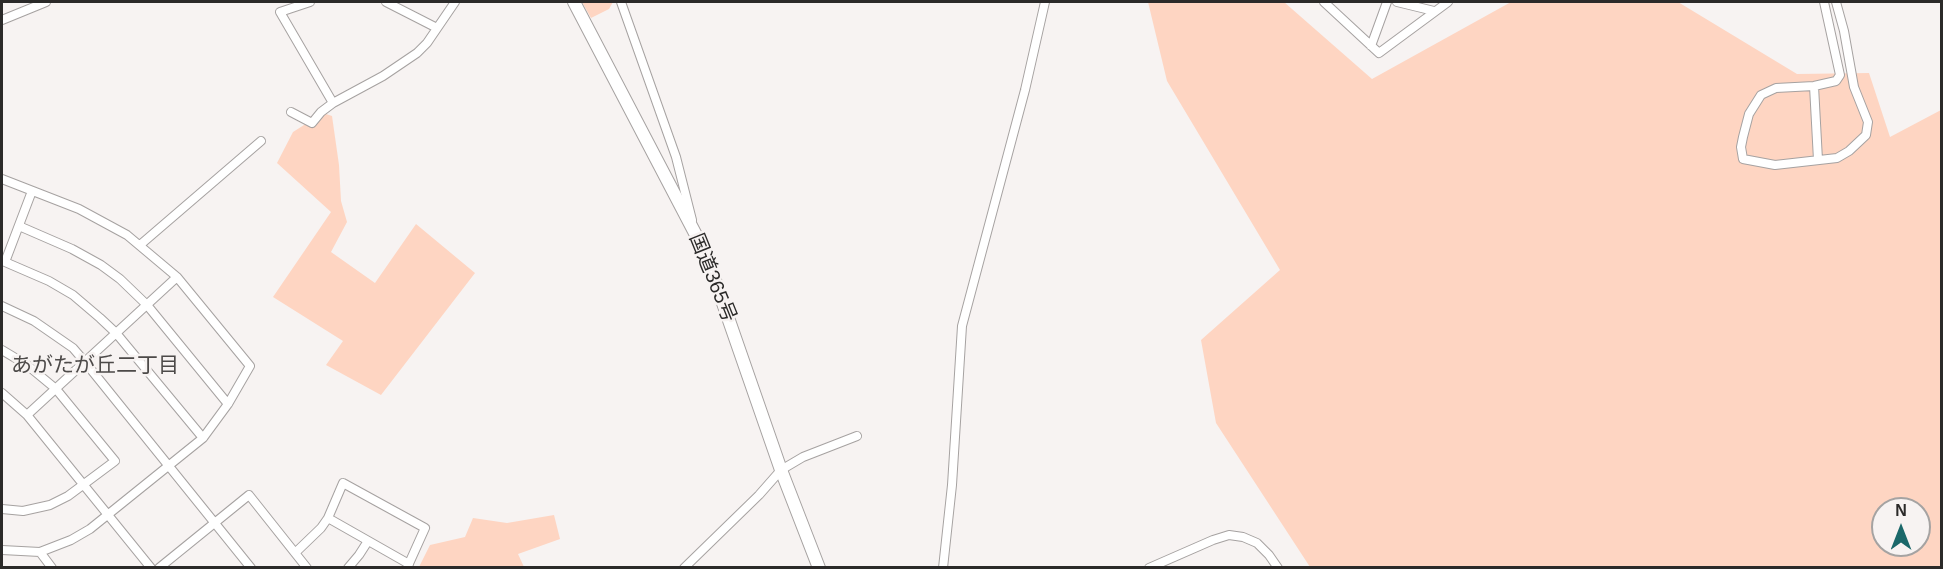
<!DOCTYPE html>
<meta charset="utf-8">
<style>
body{margin:0}
#map{position:relative;width:1943px;height:569px;overflow:hidden;background:#f7f3f2;font-family:Helvetica,sans-serif}
canvas{display:block}
.frame{position:absolute;inset:0;border:3px solid #2b2a29;pointer-events:none}
.north{position:absolute;left:1871px;top:497px;width:60px;height:60px;box-sizing:border-box;background:#f7f3f2;border:2px solid #a5a3a2;border-radius:50%;rotate:0deg;font-size:16px;font-weight:700;line-height:24px;text-align:center;color:#2b2a29}
.north::after{content:'';display:block;margin:auto;width:21px;height:27px;background:#1b686a;clip-path:polygon(50% 0,100% 100%,50% 72%,0 100%)}
</style>
<div id="map">
<canvas width="1943" height="569"></canvas>
<div class="frame"></div>
<div class="north">N</div>
</div>
<script>
const g = document.querySelector('canvas').getContext('2d');
g.lineJoin = 'round';
function fillPath(path, color) { g.fillStyle = color; g.fill(path, 'evenodd'); }
const poly = rows => new Path2D(rows.map(r => 'M' + r).join(''));
function strokePath(path, color, width, dash) { g.strokeStyle = color; g.lineWidth = width; g.lineCap = dash ? 'butt' : 'round'; g.setLineDash(dash || []); g.stroke(path); }
function label(font, color, halo, rows, align = 'center') {
  g.font = font + ' Helvetica,"Noto Sans JP",sans-serif'; g.lineWidth = 5; g.setLineDash([]); g.textBaseline = 'middle'; g.strokeStyle = halo; g.fillStyle = color; for (const [text, x, y, turn = 0] of rows) {
    g.save(); g.translate(x, y); g.rotate((+turn || 0) * Math.PI / 180); g.textAlign = isNaN(turn) ? turn : align; if (halo) g.strokeText(text, 0, 0); g.fillText(text, 0, 0); g.restore();
  }
}
const green = poly([
 [582,2,613,2,609,9,591,18],
 [1148,2,1284,2,1372,79,1511,2,1678,2,1797,74,1869,73,1890,137,1941,110,1941,567,1310,567,1216,423,1201,340,1280,270,1167,81],
 [1883,509,1919,509,1919,545,1883,545],
 [323,113,332,116,339,165,341,201,347,222,331,252,375,283,416,224,475,273,381,395,326,365,343,341,273,297,331,212,277,163,293,132],
 [554,515,560,539,518,554,524,567,419,567,430,545,465,537,473,518,507,523]
]);
const minor = poly([
 [310,2,280,12,333,103],
 [386,2,437,28],
 [621,2,676,157,692,220],
 [1324,2,1379,53,1448,2],
 [1397,2,1434,11],
 [1824,2,1840,75,1836,81,1814,86,1776,88,1761,95,1749,114,1743,137,1741,147,1743,159,1775,165,1837,158,1849,151,1866,135,1868,122,1854,87,1844,31,1836,2],
 [2,20,46,2],
 [1371,46,1387,2],
 [1814,86,1818,160],
 [291,112,312,123,321,112,333,103,383,76,417,53,427,43,455,2],
 [2,179,79,209,127,235,177,277,250,366,228,404,203,438,90,529,71,540,40,552,2,550],
 [32,191,5,262,49,281,73,295,100,318,116,333,203,438],
 [19,226,72,249,101,265,120,279,147,305,228,404],
 [140,245,261,141],
 [2,306,34,321,73,348,85,362,251,568],
 [2,350,27,365,56,389,115,461,68,496,50,505,23,511,2,509],
 [2,393,27,415,151,568],
 [27,415,177,277],
 [328,518,409,564],
 [40,552,52,568],
 [295,553,321,528,328,518,343,483,425,528,407,568],
 [159,568,249,495,307,568],
 [348,568,359,555,368,541],
 [684,568,759,495,781,470,803,457,857,436],
 [943,568,952,485,962,326,1025,90,1045,2],
 [1149,568,1213,540,1229,535,1243,537,1257,543,1269,555,1278,568]
]);
const highway = poly([
 [574,2,697,237,716,283,781,470,819,568]
]);
const streetNames = [
 ["国道365号",712,278,68]
];
const neighbourhoodNames = [
 ["あがたが丘二丁目",95,366]
];
fillPath(green, '#fed5c2');
strokePath(minor, '#a6a2a1', 10);
strokePath(highway, '#a6a2a1', 14);
strokePath(minor, '#fff', 8);
strokePath(highway, '#fff', 12);
label('20px', '#2b2a29', '#f7f3f2', streetNames);
label('21px', '#4d4a49', '#f7f3f2', neighbourhoodNames);
</script>
